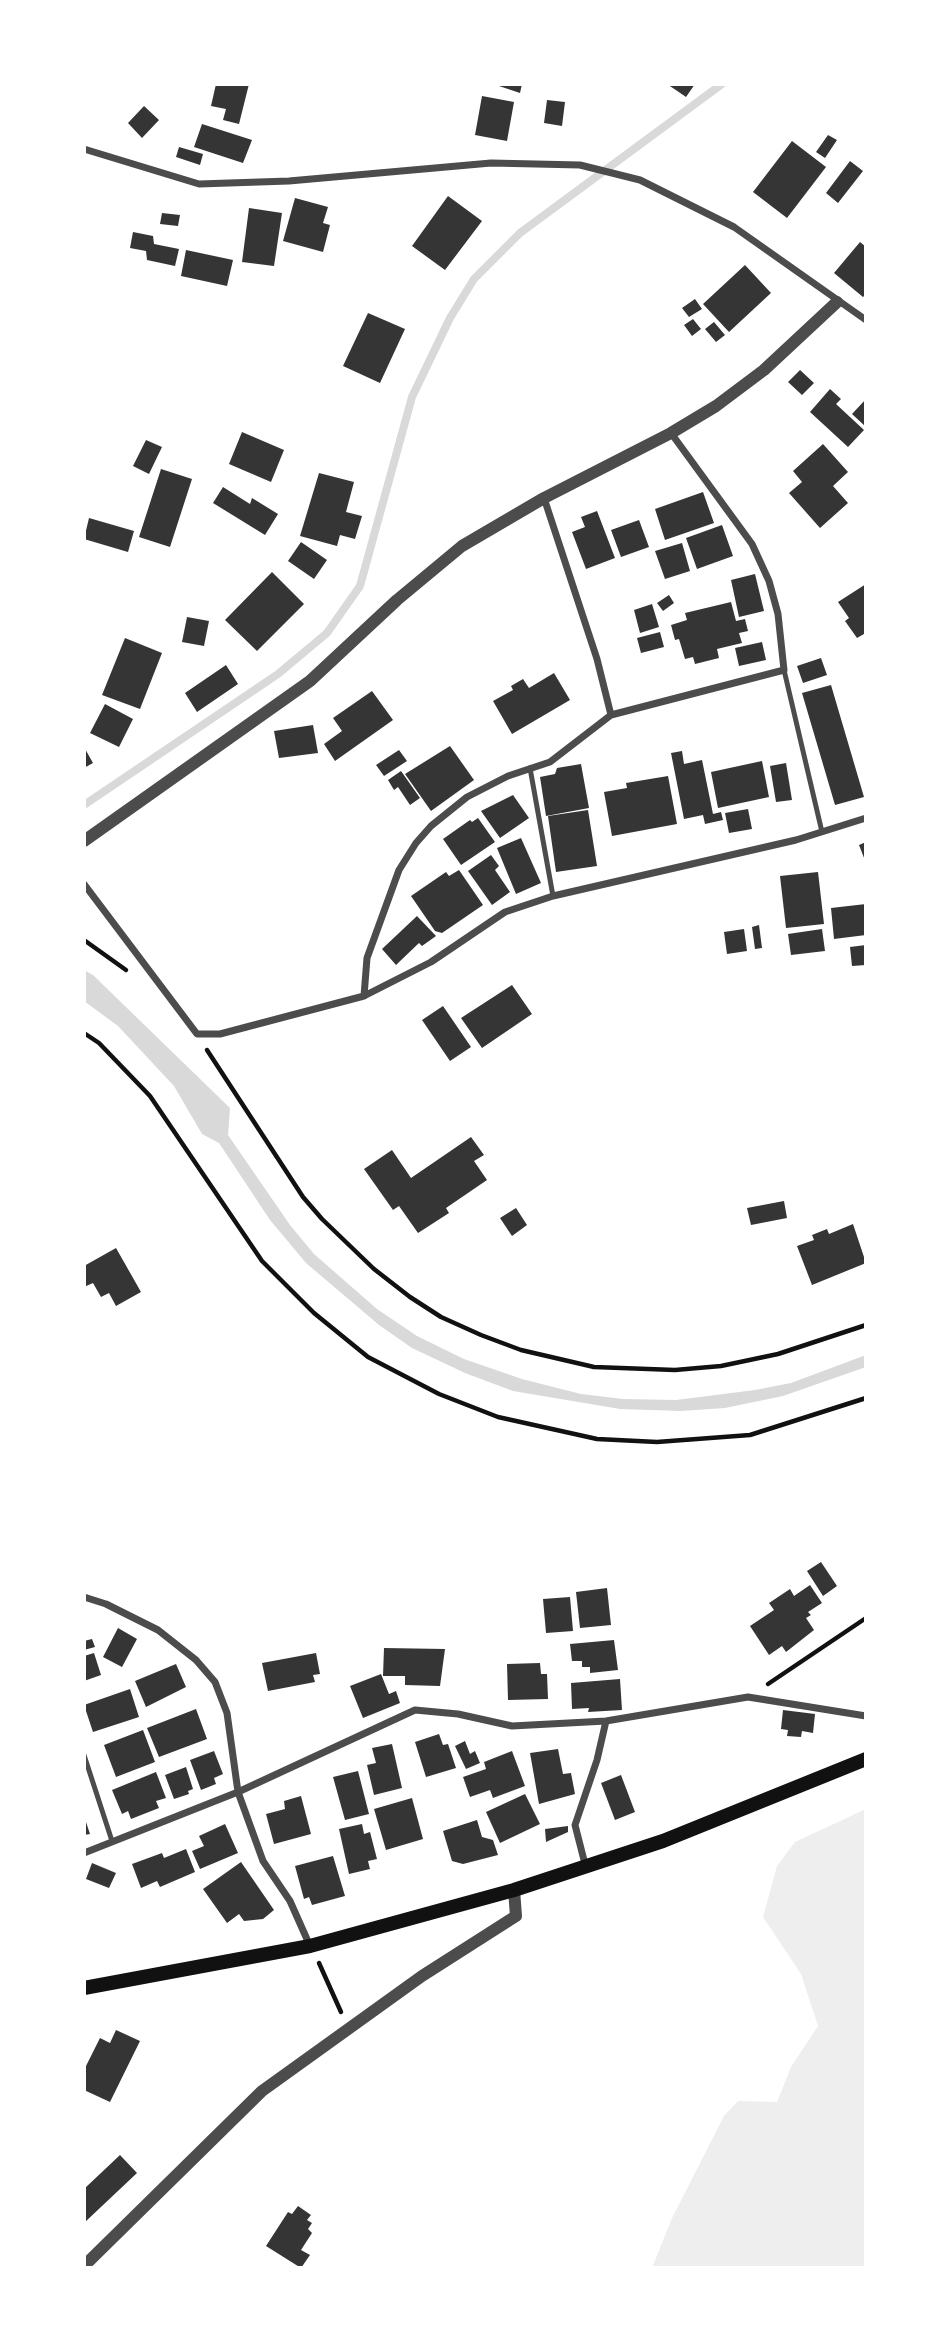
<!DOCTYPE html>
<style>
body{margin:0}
#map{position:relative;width:950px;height:2352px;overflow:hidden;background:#fff;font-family:Poppins,sans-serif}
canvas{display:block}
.frame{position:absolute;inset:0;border:86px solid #fff;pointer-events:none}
</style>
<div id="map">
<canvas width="950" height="2352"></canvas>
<div class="frame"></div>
</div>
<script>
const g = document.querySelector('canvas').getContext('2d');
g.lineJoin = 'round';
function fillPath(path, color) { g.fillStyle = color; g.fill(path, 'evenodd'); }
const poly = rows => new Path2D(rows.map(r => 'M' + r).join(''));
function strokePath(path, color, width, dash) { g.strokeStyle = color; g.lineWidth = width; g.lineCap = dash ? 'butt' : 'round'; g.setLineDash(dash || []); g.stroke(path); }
const green = poly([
 [866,1809,866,2268,652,2268,672,2218,724,2116,738,2101,777,2102,791,2067,818,2026,801,1974,763,1917,777,1866,795,1842]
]);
const water = poly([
 [84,970,93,975,230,1108,228,1135,290,1225,314,1254,377,1309,417,1336,464,1359,522,1379,581,1394,623,1399,676,1400,755,1390,791,1383,866,1355,866,1367,783,1396,725,1408,681,1411,620,1409,513,1391,465,1373,412,1348,379,1325,306,1263,270,1220,219,1143,202,1134,174,1086,118,1026,84,1001]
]);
const stream = poly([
 [84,805,278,674,327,633,360,586,412,397,450,318,474,279,520,233,722,84]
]);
const building = poly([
 [216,84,249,84,239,124,223,120,226,109,211,106],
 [493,84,522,84,520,93],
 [667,84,695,84,686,97],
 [482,96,514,102,507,141,475,135],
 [547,100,565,102,562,126,544,123],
 [144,106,159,120,142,138,128,123],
 [202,124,252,140,243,163,194,147],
 [828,135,837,140,825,158,816,152],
 [792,141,826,167,787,218,753,192],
 [179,147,203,154,200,165,176,157],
 [850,161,863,171,838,203,826,193],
 [448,196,482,221,445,270,412,246],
 [295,198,328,207,323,223,330,225,323,252,283,241],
 [249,208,282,213,274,266,242,262],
 [162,213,180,215,178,226,160,224],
 [133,232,153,236,154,244,179,249,175,266,147,260,146,251,130,248],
 [860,242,866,247,866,294,863,297,834,273],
 [186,250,233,260,227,286,181,276],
 [745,265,771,293,729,332,703,304],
 [695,299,702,309,689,317,682,308],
 [368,313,405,329,380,383,343,366],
 [693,319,701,329,692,336,684,325],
 [714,322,725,335,716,342,705,329],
 [800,370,814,383,802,395,788,382],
 [830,389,841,399,836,404,864,430,848,447,810,412],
 [866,399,866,427,852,414],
 [242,432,284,450,271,482,229,464],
 [146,440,162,447,149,474,133,466],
 [823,444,848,472,833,486,848,503,820,528,789,493,802,482,793,471],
 [161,469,192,479,170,547,139,537],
 [319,473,354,482,346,512,362,516,355,539,340,535,337,546,300,536],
 [223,487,250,504,252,498,278,514,265,535,213,503],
 [703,492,714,523,665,540,655,509],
 [597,511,615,558,586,569,572,532,585,527,581,517],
 [89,518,134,531,128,552,84,539],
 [639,520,649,547,621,557,611,530],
 [722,525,733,556,697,569,686,538],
 [301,542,327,560,314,579,288,561],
 [682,543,690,571,665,579,655,551],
 [272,572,304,604,257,651,225,620],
 [755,574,764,611,739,617,731,580],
 [866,584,866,637,864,634,857,638,845,621,849,618,838,602],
 [669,595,674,603,663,611,657,603],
 [731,602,736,621,745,619,748,631,739,633,742,643,717,649,719,658,695,664,693,657,685,659,679,639,675,640,671,625,687,620,685,613],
 [652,604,659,627,640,633,634,610],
 [187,617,209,621,204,646,182,642],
 [660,632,664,647,641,653,637,638],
 [125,638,162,653,140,709,102,695],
 [762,642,766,660,739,666,735,648],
 [821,658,827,675,803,683,797,666],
 [226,665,238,684,197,712,185,693],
 [554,673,570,700,512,734,493,701,513,690,511,686,523,679,529,688],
 [831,685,864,797,835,805,802,693],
 [372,691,393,720,335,761,324,744,342,731,333,718],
 [105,704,133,719,119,747,90,733],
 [313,725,318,753,279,758,274,731],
 [450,746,474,780,431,811,405,774],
 [84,747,93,763,84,768],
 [399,750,407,761,384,776,376,765],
 [682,751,684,764,702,760,713,814,721,812,723,820,705,824,703,815,684,819,671,753],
 [762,761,769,797,718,808,711,772],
 [786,763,792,800,776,802,770,766],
 [581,764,589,808,546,816,540,777,555,774,557,768],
 [401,771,420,798,410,805,398,787,394,790,388,780],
 [668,776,677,824,612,836,604,792,627,788,626,783],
 [513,795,529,818,500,838,481,811],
 [748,809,752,829,729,833,725,813],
 [588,810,597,866,556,872,548,816],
 [478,818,495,842,461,865,443,839,470,820,472,822],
 [521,838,541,883,516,894,497,848],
 [866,842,866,863,859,845],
 [491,855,499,866,495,870,510,892,492,905,468,871],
 [459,870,483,905,442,933,435,931,411,896,446,872,449,876],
 [818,872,824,924,786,928,780,876],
 [866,904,866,935,834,939,831,908],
 [417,916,436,936,422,946,419,943,396,965,382,949],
 [759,925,762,948,755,949,752,927],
 [744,929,747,951,727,954,724,932],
 [822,929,825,951,791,955,788,934],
 [866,945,866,965,852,966,850,947],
 [512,985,532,1014,482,1048,461,1018],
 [443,1006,471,1047,450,1061,422,1020],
 [471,1137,484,1155,474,1161,487,1180,446,1208,449,1213,418,1233,399,1206,393,1210,364,1169,392,1150,411,1178],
 [784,1201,787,1218,751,1225,747,1208],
 [516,1208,527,1225,512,1236,500,1218],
 [853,1224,866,1263,812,1285,797,1246,814,1240,812,1235,827,1229,829,1234],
 [116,1248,141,1292,116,1306,109,1293,101,1297,93,1283,84,1287,84,1266],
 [821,1562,837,1586,823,1596,807,1571],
 [810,1585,822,1603,808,1612,811,1615,806,1618,814,1630,786,1652,782,1646,769,1655,750,1626,774,1610,769,1603,790,1589,794,1596],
 [607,1588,611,1625,580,1628,576,1592],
 [570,1597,573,1631,546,1633,543,1599],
 [118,1628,137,1639,122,1667,103,1657],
 [92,1639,95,1647,84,1650,84,1641],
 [614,1640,618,1670,590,1673,590,1667,582,1667,582,1661,572,1661,570,1644],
 [384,1648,445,1649,440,1686,405,1685,405,1676,383,1676],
 [94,1653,101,1675,84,1681,84,1656],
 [316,1653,320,1674,313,1675,315,1682,268,1691,262,1663],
 [540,1663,541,1674,547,1674,548,1699,508,1700,507,1664],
 [176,1664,186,1687,146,1707,135,1681],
 [381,1674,389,1694,396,1691,400,1703,363,1718,350,1686],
 [620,1679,622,1710,588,1712,589,1708,572,1709,571,1683],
 [130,1689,139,1717,93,1732,84,1705],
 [196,1709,207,1739,159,1757,147,1728],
 [783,1710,815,1714,813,1733,802,1731,801,1737,787,1736,788,1730,781,1729],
 [143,1730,155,1762,116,1777,104,1745],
 [439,1734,443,1745,448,1744,456,1768,426,1777,415,1742],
 [465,1741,470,1754,475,1751,480,1763,466,1769,455,1746],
 [392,1744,402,1788,374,1795,367,1765,376,1763,372,1748],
 [558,1749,563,1774,571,1773,575,1794,539,1804,530,1753],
 [214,1751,223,1774,214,1778,216,1784,201,1790,190,1760],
 [512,1751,525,1786,493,1798,490,1790,470,1797,463,1777,486,1769,484,1762],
 [186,1767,193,1789,188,1791,189,1794,174,1799,165,1775],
 [358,1771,369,1814,345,1820,333,1777],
 [156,1772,166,1798,156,1801,159,1808,131,1819,128,1811,122,1814,112,1790],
 [621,1775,635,1812,615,1820,601,1783],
 [525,1794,540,1824,500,1843,486,1812],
 [301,1796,311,1834,274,1844,266,1814,285,1809,284,1801],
 [412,1798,423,1839,386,1850,374,1809],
 [84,1816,90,1834,84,1835],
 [477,1820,482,1837,493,1840,498,1855,463,1864,452,1861,443,1831],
 [225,1824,238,1853,200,1869,192,1851,204,1846,199,1836],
 [362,1824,364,1834,370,1832,377,1859,368,1861,370,1869,349,1874,339,1829],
 [568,1826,568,1832,546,1842,545,1829],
 [186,1849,195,1872,160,1887,157,1881,141,1888,132,1864,162,1853,164,1858],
 [333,1856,345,1896,312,1905,309,1897,304,1899,295,1866],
 [241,1862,274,1910,263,1919,244,1921,239,1914,227,1923,203,1889],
 [92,1863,116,1873,109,1888,86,1879],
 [116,2030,140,2041,110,2102,84,2090,84,2070,100,2038,110,2043],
 [120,2155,137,2173,84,2223,84,2189],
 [298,2206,311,2215,307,2220,312,2223,308,2229,312,2233,301,2250,310,2255,301,2268,266,2246,288,2212,292,2214]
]);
const path = poly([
 [84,940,126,970],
 [84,1033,99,1043,150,1096,262,1261,314,1313,368,1357,439,1394,498,1417,597,1439,657,1442,750,1435,866,1398],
 [207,1050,303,1197,322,1219,374,1269,410,1297,441,1317,481,1335,521,1350,594,1367,675,1370,721,1366,778,1354,866,1325],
 [768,1684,866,1618],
 [319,1963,341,2012]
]);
const service = poly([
 [784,670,822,832],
 [530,768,553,896],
 [84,1755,112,1841]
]);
const minor = poly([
 [84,149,199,184,289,181,491,163,580,165,640,180,734,227,866,320],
 [544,498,597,659,611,715],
 [84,884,197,1034,220,1034,364,996,431,962,505,912,553,896,796,840,866,818],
 [364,996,367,958,399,870,416,843,431,826,467,797,508,776,550,762,611,715,784,670,778,614,769,581,752,544,671,433],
 [84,1597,106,1604,158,1630,196,1660,215,1682,227,1713,238,1792,263,1861,290,1901,310,1946],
 [606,1721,748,1697,866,1716],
 [84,1853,238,1792,415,1710,458,1714,512,1726,606,1721,597,1760,575,1825,586,1868]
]);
const tertiary = poly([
 [84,841,310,681,397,600,462,546,544,498,671,433,716,406,764,370,837,302],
 [84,2266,262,2091,422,1976,516,1916,514,1890]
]);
const secondary = poly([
 [84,1988,310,1946,514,1890,663,1841,866,1759]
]);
fillPath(green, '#eee');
fillPath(water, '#d9d9d9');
strokePath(stream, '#d9d9d9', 8);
fillPath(building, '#353535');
strokePath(path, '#111', 4.5);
strokePath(service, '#4c4c4c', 5);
strokePath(minor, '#4c4c4c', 7);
strokePath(tertiary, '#4c4c4c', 12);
strokePath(secondary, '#111', 14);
</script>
